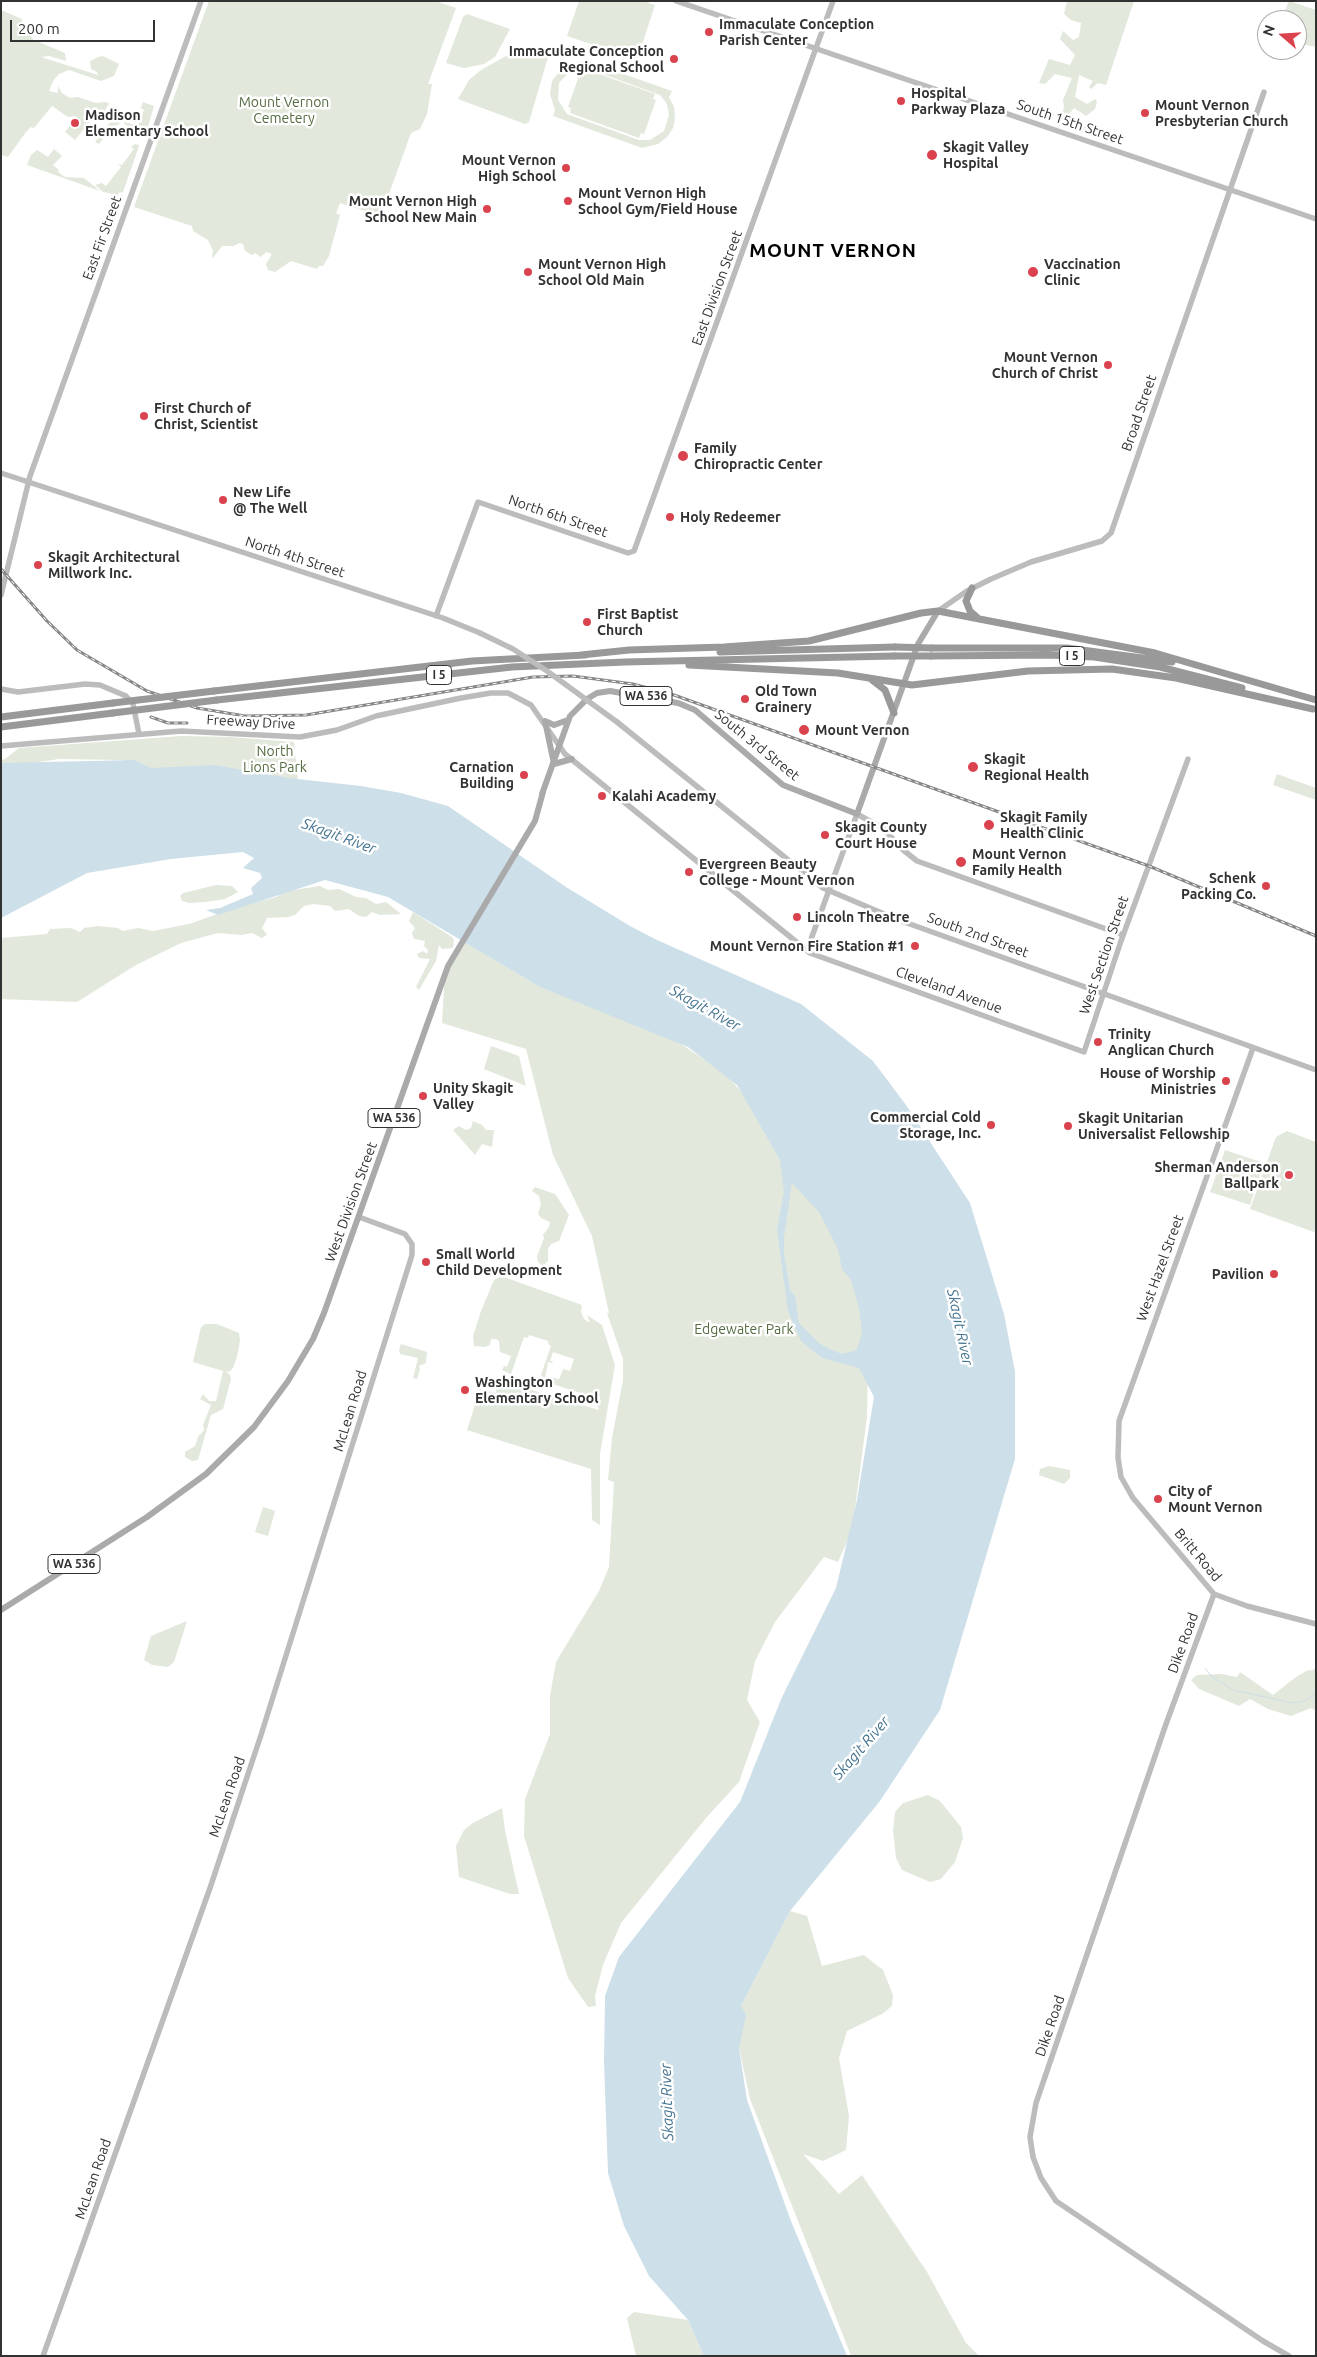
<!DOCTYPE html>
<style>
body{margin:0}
#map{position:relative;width:1317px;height:2357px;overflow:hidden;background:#fff;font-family:Ubuntu,sans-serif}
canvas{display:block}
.frame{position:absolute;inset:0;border:2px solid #323232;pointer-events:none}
.north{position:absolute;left:1257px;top:10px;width:50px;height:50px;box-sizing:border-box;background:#fff;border:1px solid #adadad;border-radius:50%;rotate:289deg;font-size:14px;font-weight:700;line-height:20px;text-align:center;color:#323232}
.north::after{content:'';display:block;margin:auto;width:18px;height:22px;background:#da434e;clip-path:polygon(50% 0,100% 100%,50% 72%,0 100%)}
.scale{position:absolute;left:10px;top:20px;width:145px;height:22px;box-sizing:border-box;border:2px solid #323232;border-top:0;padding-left:6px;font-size:15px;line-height:18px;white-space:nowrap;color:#323232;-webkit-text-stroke:4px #fff;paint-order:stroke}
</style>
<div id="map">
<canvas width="1317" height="2357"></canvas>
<div class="frame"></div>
<div class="north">N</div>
<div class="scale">200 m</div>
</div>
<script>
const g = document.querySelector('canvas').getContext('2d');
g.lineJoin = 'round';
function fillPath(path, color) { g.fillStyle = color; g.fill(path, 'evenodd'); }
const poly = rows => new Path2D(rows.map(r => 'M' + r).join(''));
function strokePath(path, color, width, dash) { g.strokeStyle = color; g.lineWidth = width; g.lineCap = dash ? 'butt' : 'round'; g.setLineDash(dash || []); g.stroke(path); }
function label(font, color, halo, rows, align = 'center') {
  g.font = font + ' Ubuntu,sans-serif'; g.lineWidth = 5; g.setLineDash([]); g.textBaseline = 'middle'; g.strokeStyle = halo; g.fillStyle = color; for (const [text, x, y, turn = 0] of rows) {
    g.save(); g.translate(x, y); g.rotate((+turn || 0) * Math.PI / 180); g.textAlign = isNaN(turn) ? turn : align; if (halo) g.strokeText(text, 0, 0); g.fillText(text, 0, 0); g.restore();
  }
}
const green = poly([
 [209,1,436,1,456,8,428,84,432,84,427,114,420,129,411,133,381,216,340,203,336,213,340,215,329,256,323,266,319,266,317,269,291,261,275,272,268,270,266,264,272,254,266,252,261,257,255,253,252,255,245,251,243,244,240,243,233,246,222,246,213,258,212,257,213,251,208,240,193,231,192,226,134,207],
 [579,1,643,1,655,5,637,60,567,36],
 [1067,1,1134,1,1106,85,1098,83,1091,89,1089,87,1093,81,1079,75,1075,97,1087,104,1095,99,1097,102,1095,109,1086,116,1074,108,1065,119,1090,129,1087,134,1060,121,1064,107,1063,100,1072,78,1055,74,1045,84,1039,83,1049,59,1070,65,1075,55,1060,39,1063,31,1073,40,1079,37,1081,23,1071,20,1064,14],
 [1289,1,1316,10,1316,47,1297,43,1297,20,1281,20],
 [1,10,22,19,21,27,34,40,65,53,66,61,49,56,41,57,98,75,97,72,91,69,90,61,98,57,103,56,119,64,114,76,101,81,69,70,59,74,53,81,49,91,58,93,58,86,62,93,70,98,78,97,96,103,105,102,109,103,103,114,98,111,75,140,65,132,76,116,68,117,52,106,34,128,31,127,26,132,8,157,1,155],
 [467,14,510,29,495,57,484,64,464,68,446,63,463,17],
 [528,52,549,54,529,122,525,124,458,99,469,80,481,70,506,56],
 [580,61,589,62,672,91,669,97,674,107,675,118,673,128,667,137,658,144,642,148,553,116,555,110,550,94,552,81,562,68],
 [586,68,660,95,667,104,669,115,664,131,650,140,639,140,567,114,558,100,559,83,570,71],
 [585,69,655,94,653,99,656,100,644,134,641,133,639,138,570,113,571,108,568,107,580,73,584,74],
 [143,102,154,106,147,130,142,133,124,124,125,122,138,126,144,110,141,108],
 [111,107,124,111,123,114,119,113,117,115,122,117,121,120,118,119,120,124,112,127,99,144,95,142,111,121,107,114],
 [135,144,139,145,138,149,123,192,118,193,119,195,103,192,95,185,102,183,106,186,121,167,118,164,122,165,134,149,131,147],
 [54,149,62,156,53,165,59,170,58,172,65,177,84,178,100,191,27,165,31,155,37,150,48,157],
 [181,736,231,737,294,742,298,781,159,772,123,760,59,759,26,764,1,774,1,760,5,759,19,748],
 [1277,774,1316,788,1316,800,1273,785],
 [216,885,232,886,238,892,225,899,206,902,189,903,182,901,180,896,183,893],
 [320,886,328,890,339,889,356,897,366,898,376,904,386,902,401,914,380,915,372,912,366,917,359,916,349,909,335,911,330,906,313,904,304,906,295,915,288,917,267,918,262,928,267,935,262,938,252,933,242,935,218,933,181,943,136,965,77,1002,1,999,1,938,47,934,50,929,71,928,80,932,84,928,98,926,118,928,123,931,138,928,153,931,189,924,229,910,276,897,287,891],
 [413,912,452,937,454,940,453,948,442,949,439,945,436,961,419,990,416,987,430,959,419,958,417,954,423,951,427,954,428,950,424,946,425,941,414,939,412,933,415,928,409,921],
 [461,940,540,987,668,1035,728,1076,794,1156,869,1311,867,1417,852,1531,838,1562,824,1557,775,1622,755,1661,747,1700,760,1722,739,1782,706,1818,621,1923,603,1965,595,1996,596,2006,588,2007,568,1978,524,1836,525,1799,550,1734,550,1696,556,1662,599,1591,609,1567,614,1482,608,1480,612,1438,623,1380,623,1359,607,1313,609,1313,592,1236,553,1155,526,1049,442,1023,445,972],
 [491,1046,519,1056,526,1086,484,1069],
 [473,1121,482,1125,486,1130,494,1130,492,1147,482,1144,475,1155,453,1130,459,1126,466,1130,471,1128],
 [1287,1131,1316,1142,1316,1231,1314,1232,1250,1209,1276,1137],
 [1225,1150,1264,1163,1250,1205,1210,1192],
 [535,1187,555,1194,569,1215,559,1241,551,1244,548,1249,548,1261,543,1266,538,1262,537,1256,544,1238,543,1235,549,1227,550,1222,541,1218,538,1214,541,1204,539,1196,532,1191],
 [501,1276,582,1305,581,1312,584,1319,590,1323,587,1315,602,1325,615,1365,600,1454,600,1525,592,1520,591,1469,467,1430,480,1389,496,1393,497,1383,491,1382,498,1377,535,1391,599,1410,595,1398,547,1382,549,1377,559,1379,563,1369,570,1371,574,1359,553,1352,550,1361,552,1361,553,1363,548,1362,545,1379,541,1375,551,1346,548,1344,548,1341,529,1335,528,1338,524,1337,511,1374,502,1370,504,1366,507,1367,511,1356,500,1352,499,1341,496,1339,491,1339,490,1345,485,1347,474,1346,473,1336,481,1311,494,1280],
 [205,1324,217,1324,239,1333,240,1341,237,1357,233,1368,229,1372,225,1371,230,1375,231,1379,223,1409,211,1415,198,1460,192,1461,185,1457,185,1452,195,1446,198,1437,204,1430,203,1425,211,1405,200,1399,203,1394,209,1401,216,1401,223,1371,193,1362,201,1327],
 [401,1344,427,1352,426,1363,419,1366,420,1369,417,1379,413,1378,418,1358,400,1354,399,1350],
 [1049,1466,1070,1470,1070,1478,1064,1484,1039,1475,1040,1469],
 [263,1507,275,1511,268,1536,255,1532],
 [187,1621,174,1662,168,1667,152,1665,144,1660,151,1636],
 [1316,1669,1316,1711,1311,1708,1291,1716,1268,1709,1250,1699,1239,1706,1199,1689,1191,1680,1197,1675,1221,1674,1237,1677,1240,1672,1273,1695,1296,1677,1306,1671],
 [928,1795,940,1801,961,1827,963,1838,955,1862,941,1879,930,1882,902,1870,896,1858,893,1830,895,1812,903,1803],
 [502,1808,505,1830,519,1894,510,1894,459,1877,456,1846,464,1830,473,1823],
 [790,1911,807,1916,822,1966,864,1955,883,1970,893,1995,892,2006,882,2014,847,2031,839,2058,849,2116,846,2150,823,2161,803,2154,839,2194,862,2175,927,2272,966,2343,979,2356,851,2356,848,2348,750,2099,739,2048,741,2006],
 [634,2312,688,2320,704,2356,636,2356,627,2318]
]);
const water = poly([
 [134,760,151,768,215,765,288,778,361,786,401,793,448,806,566,887,630,926,657,940,801,1004,873,1061,906,1105,970,1203,1004,1314,1015,1372,1015,1459,940,1710,880,1801,790,1911,741,2006,746,2015,739,2048,747,2100,791,2221,847,2356,704,2356,688,2320,649,2276,624,2226,608,2173,604,2062,605,1996,619,1957,740,1802,782,1697,836,1588,857,1500,874,1397,859,1368,822,1358,801,1341,788,1311,777,1230,784,1192,780,1160,737,1085,688,1047,540,987,388,897,325,880,218,915,206,910,220,908,253,894,251,888,262,878,260,873,243,868,254,858,243,852,171,859,87,873,1,918,1,763],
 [792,1183,819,1212,838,1249,842,1269,851,1280,859,1308,862,1332,857,1350,842,1354,829,1349,819,1343,799,1323,795,1296,790,1290,784,1253,784,1237]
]);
const stream = poly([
 [1205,1668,1212,1677,1233,1690,1293,1703,1305,1701,1316,1694]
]);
const secondary = poly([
 [676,1,1316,219],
 [1,473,443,618,480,633],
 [1,595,30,476,201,1],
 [938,611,967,591,991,579,1031,562,1102,541,1111,533,1264,92],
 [436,616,478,502,628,553,634,551,833,1],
 [1,689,18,692,85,684,100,685,126,696,133,704,139,734],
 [617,722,823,888,896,919,1316,1070],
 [1,746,181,731,300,737,337,730,376,716,461,698,491,693,508,693,531,705,565,754,810,953,1084,1052,1121,941,1188,759],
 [807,950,857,814,884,829,902,849,917,861,1123,935],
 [1253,1048,1119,1421,1118,1458,1121,1477,1133,1498,1214,1594,1247,1606,1316,1624],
 [1214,1594,1166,1724,1036,2103,1030,2137,1033,2157,1041,2178,1056,2201,1263,2341,1289,2356],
 [43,2356,210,1888,261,1735,412,1255,412,1244,405,1234,359,1217]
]);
const primary = poly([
 [545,721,554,764],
 [545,721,554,725,568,720],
 [554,764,572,759],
 [542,794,570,716,587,699,597,693,610,691,678,703,695,710,783,785,857,814,918,644,938,611],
 [1,1610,147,1517,206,1474,254,1427,288,1381,313,1339,324,1313,448,966,535,821,543,792]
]);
const highway = poly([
 [972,588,966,601,970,611,979,619],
 [932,648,1067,648,1172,662],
 [720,652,895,647],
 [581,655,629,650,724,647,809,641,921,613,938,611,1155,653,1316,700],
 [931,656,1048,655,1094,657,1160,667,1242,688],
 [689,665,838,673,912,685,1028,671,1112,669,1176,678,1313,709],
 [872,680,885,690,894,713],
 [214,691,472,661,585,655],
 [217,700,512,667,625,662,894,656],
 [1,717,113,703],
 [1,727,113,713]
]);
const rail = poly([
 [1,569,47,621,77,650,147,691,197,708,245,716,306,715,533,677,573,676,633,684,674,695,1149,866,1316,936],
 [151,717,168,723,187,723]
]);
const secondaryBridge = poly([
 [480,633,513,649,547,671,617,722]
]);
const highwayBridge = poly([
 [895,647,932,648],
 [894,656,931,656],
 [113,703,214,691],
 [113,713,217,700]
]);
const markers = [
 [709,32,5,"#da434e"],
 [674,59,5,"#da434e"],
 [901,101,5,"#da434e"],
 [1145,113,5,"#da434e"],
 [75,123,5,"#da434e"],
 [932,155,6,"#da434e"],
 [566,168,5,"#da434e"],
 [568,201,5,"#da434e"],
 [487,209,5,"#da434e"],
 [528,272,5,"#da434e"],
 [1033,272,6,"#da434e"],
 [1108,365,5,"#da434e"],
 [144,416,5,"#da434e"],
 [683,456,6,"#da434e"],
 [223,500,5,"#da434e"],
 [670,517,5,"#da434e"],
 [38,565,5,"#da434e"],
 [587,622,5,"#da434e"],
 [745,699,5,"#da434e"],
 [804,730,6,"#da434e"],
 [973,767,6,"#da434e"],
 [524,775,5,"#da434e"],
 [602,796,5,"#da434e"],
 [989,825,6,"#da434e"],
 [825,835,5,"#da434e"],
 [961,862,6,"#da434e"],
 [689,872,5,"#da434e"],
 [1266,886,5,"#da434e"],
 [797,917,5,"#da434e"],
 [915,946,5,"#da434e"],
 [1098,1042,5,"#da434e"],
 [1226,1081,5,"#da434e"],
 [423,1096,5,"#da434e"],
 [991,1125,5,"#da434e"],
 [1068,1126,5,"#da434e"],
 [1289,1175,5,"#da434e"],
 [426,1262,5,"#da434e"],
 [1274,1274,5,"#da434e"],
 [465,1390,5,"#da434e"],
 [1158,1499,5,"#da434e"]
];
const shields = [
 [1072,656,25],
 [439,675,25],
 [646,696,52],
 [394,1118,52],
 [74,1564,52]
];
const shieldNames = [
 ["I 5",1072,656],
 ["I 5",439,675],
 ["WA 536",646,696],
 ["WA 536",394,1118],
 ["WA 536",74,1564]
];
const poiNames = [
 ["Immaculate Conception",719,24],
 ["Parish Center",719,40],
 ["Immaculate Conception",664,51,"right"],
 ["Regional School",664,67,"right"],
 ["Hospital",911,93],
 ["Parkway Plaza",911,109],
 ["Mount Vernon",1155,105],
 ["Presbyterian Church",1155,121],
 ["Madison",85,115],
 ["Elementary School",85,131],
 ["Skagit Valley",943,147],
 ["Hospital",943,163],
 ["Mount Vernon",556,160,"right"],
 ["High School",556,176,"right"],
 ["Mount Vernon High",578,193],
 ["School Gym/Field House",578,209],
 ["Mount Vernon High",477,201,"right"],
 ["School New Main",477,217,"right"],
 ["Mount Vernon High",538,264],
 ["School Old Main",538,280],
 ["Vaccination",1044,264],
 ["Clinic",1044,280],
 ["Mount Vernon",1098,357,"right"],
 ["Church of Christ",1098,373,"right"],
 ["First Church of",154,408],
 ["Christ, Scientist",154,424],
 ["Family",694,448],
 ["Chiropractic Center",694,464],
 ["New Life",233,492],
 ["@ The Well",233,508],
 ["Holy Redeemer",680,517],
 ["Skagit Architectural",48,557],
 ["Millwork Inc.",48,573],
 ["First Baptist",597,614],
 ["Church",597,630],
 ["Old Town",755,691],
 ["Grainery",755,707],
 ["Mount Vernon",815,730],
 ["Skagit",984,759],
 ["Regional Health",984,775],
 ["Carnation",514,767,"right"],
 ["Building",514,783,"right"],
 ["Kalahi Academy",612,796],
 ["Skagit Family",1000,817],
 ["Health Clinic",1000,833],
 ["Skagit County",835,827],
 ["Court House",835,843],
 ["Mount Vernon",972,854],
 ["Family Health",972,870],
 ["Evergreen Beauty",699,864],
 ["College - Mount Vernon",699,880],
 ["Schenk",1256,878,"right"],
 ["Packing Co.",1256,894,"right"],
 ["Lincoln Theatre",807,917],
 ["Mount Vernon Fire Station #1",905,946,"right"],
 ["Trinity",1108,1034],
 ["Anglican Church",1108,1050],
 ["House of Worship",1216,1073,"right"],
 ["Ministries",1216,1089,"right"],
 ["Unity Skagit",433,1088],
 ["Valley",433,1104],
 ["Commercial Cold",981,1117,"right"],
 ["Storage, Inc.",981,1133,"right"],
 ["Skagit Unitarian",1078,1118],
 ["Universalist Fellowship",1078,1134],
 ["Sherman Anderson",1279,1167,"right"],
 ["Ballpark",1279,1183,"right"],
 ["Small World",436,1254],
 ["Child Development",436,1270],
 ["Pavilion",1264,1274,"right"],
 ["Washington",475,1382],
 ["Elementary School",475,1398],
 ["City of",1168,1491],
 ["Mount Vernon",1168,1507]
];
const parkNames = [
 ["Mount Vernon",284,102],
 ["Cemetery",284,118],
 ["North",275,751],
 ["Lions Park",275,767],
 ["Edgewater Park",744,1329]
];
const streetNames = [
 ["South 15th Street",1070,122,19],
 ["East Fir Street",102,238,-70],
 ["East Division Street",717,288,-70],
 ["Broad Street",1139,413,-71],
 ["North 6th Street",558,516,19],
 ["North 4th Street",295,557,18],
 ["Freeway Drive",251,722,3],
 ["South 3rd Street",757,745,39],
 ["South 2nd Street",978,935,20],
 ["West Section Street",1104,955,-71],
 ["Cleveland Avenue",949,990,20],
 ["West Division Street",351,1202,-70],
 ["West Hazel Street",1160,1268,-70],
 ["McLean Road",350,1411,-73],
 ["Britt Road",1198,1555,50],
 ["Dike Road",1183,1643,-70],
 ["McLean Road",227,1797,-71],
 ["Dike Road",1050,2026,-71],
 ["McLean Road",93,2179,-71]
];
const waterNames = [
 ["Skagit River",339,836,20],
 ["Skagit River",705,1008,29],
 ["Skagit River",960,1327,78],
 ["Skagit River",861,1748,-49],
 ["Skagit River",667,2102,-92]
];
const districtNames = [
 ["MOUNT VERNON",833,251]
];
fillPath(green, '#e2e8dc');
fillPath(water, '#cddfe9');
strokePath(stream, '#cddfe9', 1);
strokePath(secondary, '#bcbcbc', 5.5);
strokePath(primary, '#aaa', 6);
strokePath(highway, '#999', 7);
strokePath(rail, '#878787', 3);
strokePath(rail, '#fff', 1, [4]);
strokePath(secondaryBridge, '#bcbcbc', 5.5);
strokePath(highwayBridge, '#999', 7);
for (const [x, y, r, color] of markers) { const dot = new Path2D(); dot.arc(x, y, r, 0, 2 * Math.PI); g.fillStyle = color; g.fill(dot); strokePath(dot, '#fff', 2); }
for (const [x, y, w] of shields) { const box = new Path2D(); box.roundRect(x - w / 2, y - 9.5, w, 19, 4); g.fillStyle = '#fff'; g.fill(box); strokePath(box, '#323232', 1); }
label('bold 12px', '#323232', null, shieldNames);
label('bold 14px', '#323232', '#fff', poiNames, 'left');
label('14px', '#556c42', '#fff', parkNames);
label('14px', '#323232', '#fff', streetNames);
label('italic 15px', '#447390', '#fff', waterNames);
g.letterSpacing = '1px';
label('bold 19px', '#000', '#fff', districtNames);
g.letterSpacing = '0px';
</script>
